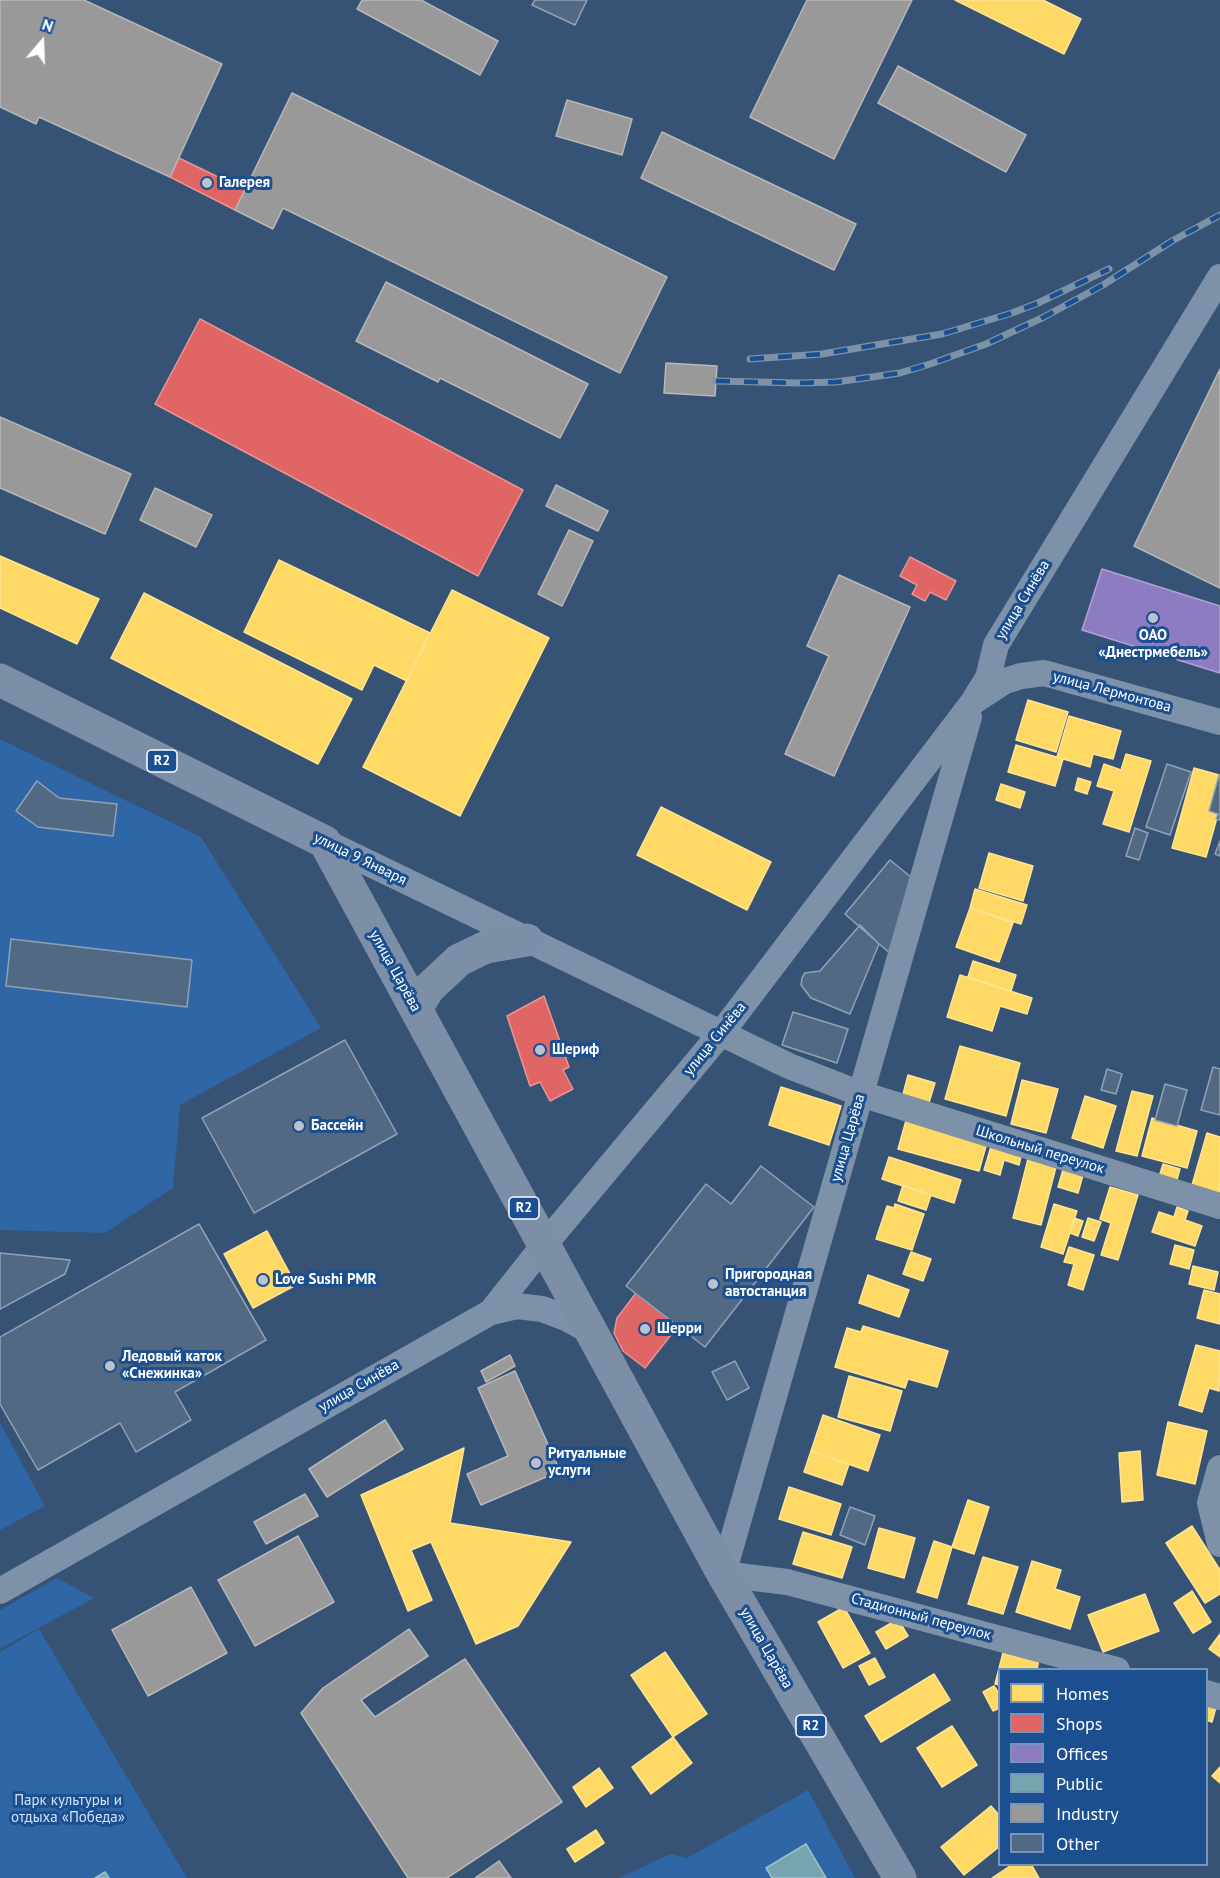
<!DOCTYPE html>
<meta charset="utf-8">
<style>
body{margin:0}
#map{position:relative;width:1220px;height:1878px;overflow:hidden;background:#365274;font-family:"PT Sans",sans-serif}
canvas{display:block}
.legend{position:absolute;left:998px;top:1668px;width:210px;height:198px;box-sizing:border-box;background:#1b4f8f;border:2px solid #7695bc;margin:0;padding:8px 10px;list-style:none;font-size:18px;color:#fff}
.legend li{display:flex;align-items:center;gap:12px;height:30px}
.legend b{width:30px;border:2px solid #7695bc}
.north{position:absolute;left:12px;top:12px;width:60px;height:60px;-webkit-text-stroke:4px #1b4f8f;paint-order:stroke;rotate:19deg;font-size:16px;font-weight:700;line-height:24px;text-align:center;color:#fff}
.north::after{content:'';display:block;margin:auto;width:21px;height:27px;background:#fff;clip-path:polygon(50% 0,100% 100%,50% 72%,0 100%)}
</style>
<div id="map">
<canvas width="1220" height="1878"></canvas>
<ul class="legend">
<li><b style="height:16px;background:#ffd966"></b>Homes</li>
<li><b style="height:16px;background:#e06666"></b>Shops</li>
<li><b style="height:16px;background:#8e7cc3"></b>Offices</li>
<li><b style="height:16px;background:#76a5af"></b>Public</li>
<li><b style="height:16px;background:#999"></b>Industry</li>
<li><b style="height:16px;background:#526984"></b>Other</li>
</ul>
<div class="north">N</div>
</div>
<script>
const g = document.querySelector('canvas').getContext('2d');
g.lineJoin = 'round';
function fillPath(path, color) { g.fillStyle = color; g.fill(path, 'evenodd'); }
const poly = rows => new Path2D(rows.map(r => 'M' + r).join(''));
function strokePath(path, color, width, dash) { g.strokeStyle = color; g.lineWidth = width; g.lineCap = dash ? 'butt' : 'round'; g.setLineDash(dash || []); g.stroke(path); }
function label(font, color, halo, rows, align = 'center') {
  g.font = font + ' "PT Sans",sans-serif'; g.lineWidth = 6; g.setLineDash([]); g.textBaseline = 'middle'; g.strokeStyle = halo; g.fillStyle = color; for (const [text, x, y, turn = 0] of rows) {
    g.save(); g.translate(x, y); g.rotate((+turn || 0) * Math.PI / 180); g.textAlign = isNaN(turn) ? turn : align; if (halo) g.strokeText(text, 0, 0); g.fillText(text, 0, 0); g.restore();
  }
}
const green = poly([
 [0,739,201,837,321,1028,180,1105,173,1188,105,1233,0,1230],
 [0,1423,45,1506,0,1530],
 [57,1578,94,1598,0,1649,0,1610],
 [39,1629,187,1878,0,1878,0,1652],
 [808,1790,855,1878,619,1878,670,1854,687,1858]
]);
const homes = poly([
 [955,0,1043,0,1081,19,1064,54,955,0],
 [0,556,99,599,77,644,0,608,0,556],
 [279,560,430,633,407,681,374,665,362,690,244,632,279,560],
 [452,590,549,638,460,816,363,767,452,590],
 [144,593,352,699,318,764,111,658,144,593],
 [1028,700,1068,712,1056,752,1016,740,1028,700],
 [1069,716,1121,731,1113,759,1093,754,1090,767,1057,757,1069,716],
 [1016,745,1063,759,1055,786,1008,772,1016,745],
 [1126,754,1151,761,1129,832,1103,824,1114,791,1097,786,1104,764,1121,770,1126,754],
 [1194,768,1219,775,1209,811,1218,814,1206,857,1172,848,1194,768],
 [1078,778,1091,782,1087,794,1075,790,1078,778],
 [1001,784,1025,792,1020,808,996,800,1001,784],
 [661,807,771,862,747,910,637,855,661,807],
 [989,853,1033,866,1023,901,979,888,989,853],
 [975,889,1027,905,1021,924,970,908,975,889],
 [970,908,1013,923,999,962,956,947,970,908],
 [973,961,1016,975,1011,991,968,977,973,961],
 [960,975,1032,998,1027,1014,1000,1006,992,1031,947,1017,960,975],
 [960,1046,1020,1063,1006,1116,945,1099,960,1046],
 [908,1075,935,1083,927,1109,901,1102,908,1075],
 [1022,1080,1058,1089,1046,1133,1011,1124,1022,1080],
 [781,1087,841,1106,829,1145,769,1125,781,1087],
 [1132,1091,1153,1096,1137,1156,1116,1151,1132,1091],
 [1085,1096,1116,1106,1103,1148,1072,1138,1085,1096],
 [907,1117,988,1139,979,1171,898,1149,907,1117],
 [1152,1118,1197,1131,1187,1168,1142,1156,1152,1118],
 [1207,1133,1220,1137,1220,1200,1190,1192,1207,1133],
 [993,1140,1023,1148,1019,1165,1004,1160,1000,1175,984,1170,993,1140],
 [889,1157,961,1180,954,1203,882,1179,889,1157],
 [1028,1159,1056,1167,1041,1225,1013,1218,1028,1159],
 [1066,1159,1083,1175,1078,1193,1058,1187,1066,1159],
 [1163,1164,1180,1169,1176,1183,1159,1177,1163,1164],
 [903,1185,931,1195,926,1210,898,1201,903,1185],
 [1110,1187,1138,1195,1118,1260,1101,1255,1111,1223,1100,1219,1110,1187],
 [895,1204,924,1214,912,1250,876,1239,887,1206,894,1208,895,1204],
 [1054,1204,1077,1211,1063,1254,1041,1247,1054,1204],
 [1177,1207,1188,1211,1185,1220,1202,1226,1195,1246,1152,1232,1159,1212,1174,1217,1177,1207],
 [1074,1218,1083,1221,1078,1236,1070,1233,1074,1218],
 [1088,1218,1101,1222,1094,1241,1082,1237,1088,1218],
 [267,1231,296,1285,253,1308,224,1254,267,1231],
 [1175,1245,1194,1250,1189,1269,1170,1264,1175,1245],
 [1069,1247,1094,1255,1083,1290,1068,1285,1074,1264,1064,1262,1069,1247],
 [911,1252,931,1259,923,1281,903,1274,911,1252],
 [1193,1266,1218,1272,1214,1290,1189,1284,1193,1266],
 [868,1275,909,1290,899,1317,859,1303,868,1275],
 [1204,1290,1220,1294,1220,1324,1197,1318,1204,1290],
 [863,1326,948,1351,937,1387,908,1379,905,1388,835,1367,847,1328,861,1332,863,1326],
 [1196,1345,1220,1351,1219,1391,1209,1388,1202,1412,1179,1405,1196,1345],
 [849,1376,902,1391,890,1431,838,1417,849,1376],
 [823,1415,880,1435,868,1471,811,1451,823,1415],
 [1168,1422,1207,1431,1195,1484,1157,1475,1168,1422],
 [464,1448,450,1523,571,1542,518,1626,476,1644,431,1542,411,1550,432,1600,408,1611,361,1495,464,1448],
 [811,1451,849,1464,842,1485,804,1472,811,1451],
 [1140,1451,1143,1500,1122,1502,1119,1453,1140,1451],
 [789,1487,841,1504,831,1535,779,1519,789,1487],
 [968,1500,989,1507,974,1554,952,1547,968,1500],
 [1192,1526,1220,1570,1220,1594,1205,1603,1166,1543,1192,1526],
 [879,1528,915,1538,904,1578,868,1568,879,1528],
 [803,1532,852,1547,842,1578,793,1564,803,1532],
 [934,1541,952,1547,937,1598,917,1592,934,1541],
 [983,1557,1018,1567,1003,1614,968,1604,983,1557],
 [1032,1561,1061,1570,1055,1589,1080,1597,1070,1629,1016,1612,1032,1561],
 [1192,1591,1211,1622,1193,1633,1174,1603,1192,1591],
 [1145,1594,1159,1631,1103,1652,1088,1615,1145,1594],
 [844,1607,870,1653,843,1668,818,1622,844,1607],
 [898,1619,908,1636,886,1649,876,1632,898,1619],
 [1220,1634,1220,1657,1209,1649,1220,1634],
 [1004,1649,1039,1658,1037,1670,1000,1670,1000,1685,995,1684,1004,1649],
 [665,1652,707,1714,673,1737,631,1675,665,1652],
 [875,1658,885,1677,869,1685,859,1666,875,1658],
 [934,1674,950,1700,881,1742,865,1716,934,1674],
 [994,1686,1000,1695,1000,1708,993,1711,983,1692,994,1686],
 [1206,1703,1216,1707,1212,1722,1206,1720,1206,1703],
 [952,1726,977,1765,942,1787,917,1748,952,1726],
 [673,1737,692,1763,651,1794,632,1767,673,1737],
 [1220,1767,1220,1783,1212,1776,1220,1767],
 [599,1768,613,1788,586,1807,573,1787,599,1768],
 [991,1806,1000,1816,1000,1846,964,1875,941,1847,991,1806],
 [596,1830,604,1843,575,1862,567,1849,596,1830],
 [1013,1864,1031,1864,1039,1878,992,1878,1013,1864]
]);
const shops = poly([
 [179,158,245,190,235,210,170,177,179,158],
 [200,319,523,490,478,576,155,404,200,319],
 [910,557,956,581,946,600,930,592,925,601,912,594,917,585,900,576,910,557],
 [544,996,569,1067,563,1070,573,1089,550,1101,540,1082,530,1086,507,1016,544,996],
 [636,1293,678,1326,645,1368,623,1351,614,1333,617,1318,636,1293]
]);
const offices = poly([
 [1102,569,1220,606,1220,673,1082,630,1102,569]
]);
const public = poly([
 [806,1844,826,1878,772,1878,766,1868,806,1844],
 [105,1872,109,1878,95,1878,105,1872]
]);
const industry = poly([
 [0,0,84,0,222,64,170,177,39,117,36,124,0,107,0,0],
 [362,0,421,0,498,41,480,75,357,9,362,0],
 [807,0,912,0,834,159,750,117,807,0],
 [898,66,1026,135,1006,172,878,103,898,66],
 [292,93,667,277,620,373,283,208,273,229,235,210,292,93],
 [567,100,632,119,622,155,556,136,567,100],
 [662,132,856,224,834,270,641,178,662,132],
 [386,282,588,384,560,438,440,378,438,382,356,341,386,282],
 [666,363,717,366,715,396,664,393,666,363],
 [1220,369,1220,588,1134,546,1220,369],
 [0,417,131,474,105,534,0,488,0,417],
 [556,485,608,511,598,531,546,506,556,485],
 [155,488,212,515,196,547,140,520,155,488],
 [569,530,593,541,562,606,538,594,569,530],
 [839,575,910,607,834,776,785,754,829,656,807,646,839,575],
 [510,1355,515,1366,486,1382,481,1371,510,1355],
 [515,1371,560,1471,481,1505,467,1474,508,1456,478,1388,515,1371],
 [385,1420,403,1449,327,1497,309,1469,385,1420],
 [305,1494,318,1516,266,1544,254,1522,305,1494],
 [298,1536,334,1602,255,1646,218,1580,298,1536],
 [191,1587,227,1653,148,1696,112,1630,191,1587],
 [409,1629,428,1656,361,1700,375,1717,465,1659,562,1802,447,1878,408,1878,301,1713,323,1688,409,1629],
 [499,1861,511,1878,475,1878,499,1861]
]);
const building = poly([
 [535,0,587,0,575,25,532,5,535,0],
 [1167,764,1191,772,1170,835,1146,827,1167,764],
 [1219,775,1220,775,1220,820,1216,819,1218,814,1209,811,1219,775],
 [37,781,59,798,117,804,113,836,38,827,16,811,37,781],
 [1135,828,1148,833,1139,860,1126,856,1135,828],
 [1220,841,1220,856,1215,854,1220,841],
 [890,860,917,882,893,956,845,914,890,860],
 [860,925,879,944,850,1014,811,998,801,985,802,978,805,973,820,971,860,925],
 [11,939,192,960,187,1007,6,986,11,939],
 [793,1012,848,1029,837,1063,782,1045,793,1012],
 [345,1040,397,1134,254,1213,202,1118,345,1040],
 [1213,1067,1220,1069,1220,1115,1201,1110,1213,1067],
 [1107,1069,1122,1074,1116,1094,1101,1090,1107,1069],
 [1165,1084,1187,1090,1177,1126,1155,1120,1165,1084],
 [761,1166,814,1207,705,1347,626,1286,706,1184,731,1204,761,1166],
 [199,1224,266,1340,175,1392,191,1420,136,1452,120,1423,38,1470,0,1404,0,1337,199,1224],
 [0,1253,70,1260,65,1274,0,1309,0,1253],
 [735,1361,749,1388,727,1400,712,1372,735,1361],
 [850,1507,875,1516,865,1545,840,1535,850,1507]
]);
const street = poly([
 [976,700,1005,681,1021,676,1044,673,1220,722],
 [969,717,723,1574,787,1582,1117,1670],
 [325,842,789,1066,861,1094,1220,1206],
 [491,1312,517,1306,542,1309,566,1318,590,1331],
 [1220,1468,1210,1503,1220,1544],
 [0,1591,491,1312,544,1245,722,1032,973,702,988,678,996,645,1220,277],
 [1206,1693,1220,1697]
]);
const primary = poly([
 [0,680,325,842,723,1574,900,1878],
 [416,1009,428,989,459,960,486,947,527,940]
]);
const rail = poly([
 [750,359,822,354,942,334,1012,313,1038,303,1109,269],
 [716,381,799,383,836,382,900,373,930,364,986,344,1044,317,1103,285,1172,241,1220,215]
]);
const markers = [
 [207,183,6,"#b9c2ce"],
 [1153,618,6,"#b9c2ce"],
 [540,1050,6,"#b9c2ce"],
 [299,1126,6,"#b9c2ce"],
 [263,1280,6,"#b9c2ce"],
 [713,1284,6,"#b9c2ce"],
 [645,1329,6,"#b9c2ce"],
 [110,1366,6,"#b9c2ce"],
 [536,1463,6,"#b9c2ce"]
];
const shields = [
 [162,761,30],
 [524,1208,30],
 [811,1726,30]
];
const shieldNames = [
 ["R2",162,761],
 ["R2",524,1208],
 ["R2",811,1726]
];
const poiNames = [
 ["Галерея",219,183],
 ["ОАО",1153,636,"center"],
 ["«Днестрмебель»",1153,653,"center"],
 ["Шериф",552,1050],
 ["Бассейн",311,1126],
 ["Пригородная",725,1275],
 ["автостанция",725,1292],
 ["Love Sushi PMR",275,1280],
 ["Шерри",657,1329],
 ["Ледовый каток",122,1357],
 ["«Снежинка»",122,1374],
 ["Ритуальные",548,1454],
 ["услуги",548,1471]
];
const streetNames = [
 ["улица Синёва",1023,600,-59],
 ["улица Лермонтова",1112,692,15],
 ["улица 9 Января",360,859,26],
 ["улица Царёва",395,971,61],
 ["улица Синёва",715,1039,-51],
 ["улица Царёва",848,1138,-74],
 ["Школьный переулок",1040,1150,17],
 ["улица Синёва",359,1386,-30],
 ["Стадионный переулок",921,1617,15],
 ["улица Царёва",766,1648,60]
];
const parkNames = [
 ["Парк культуры и",68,1801],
 ["отдыха «Победа»",68,1818]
];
fillPath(green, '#2f66a5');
fillPath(homes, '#ffd966');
strokePath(homes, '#ffe494', 1.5);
fillPath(shops, '#e06666');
strokePath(shops, '#e99494', 1.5);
fillPath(offices, '#8e7cc3');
strokePath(offices, '#b0a3d5', 1.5);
fillPath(public, '#76a5af');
strokePath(public, '#9fc0c7', 1.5);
fillPath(industry, '#999');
strokePath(industry, '#b8b8b8', 1.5);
fillPath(building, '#526984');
strokePath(building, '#92a2b6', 1.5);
strokePath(street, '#7d92a8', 26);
strokePath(primary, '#7d8ea7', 33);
strokePath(rail, '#7e92a7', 7);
strokePath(rail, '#1b4f8f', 4.5, [14]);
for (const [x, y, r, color] of markers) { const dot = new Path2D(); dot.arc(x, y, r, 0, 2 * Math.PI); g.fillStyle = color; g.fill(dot); strokePath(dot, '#1b4f8f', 2); }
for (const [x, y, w] of shields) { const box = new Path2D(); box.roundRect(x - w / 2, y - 11, w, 22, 4.5); g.fillStyle = '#1b4f8f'; g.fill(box); strokePath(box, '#fff', 1.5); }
label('bold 14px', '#fff', null, shieldNames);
label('bold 15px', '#fff', '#1b4f8f', poiNames, 'left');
label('15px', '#fff', '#1b4f8f', streetNames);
label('15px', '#cfe3fa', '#1b4f8f', parkNames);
</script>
